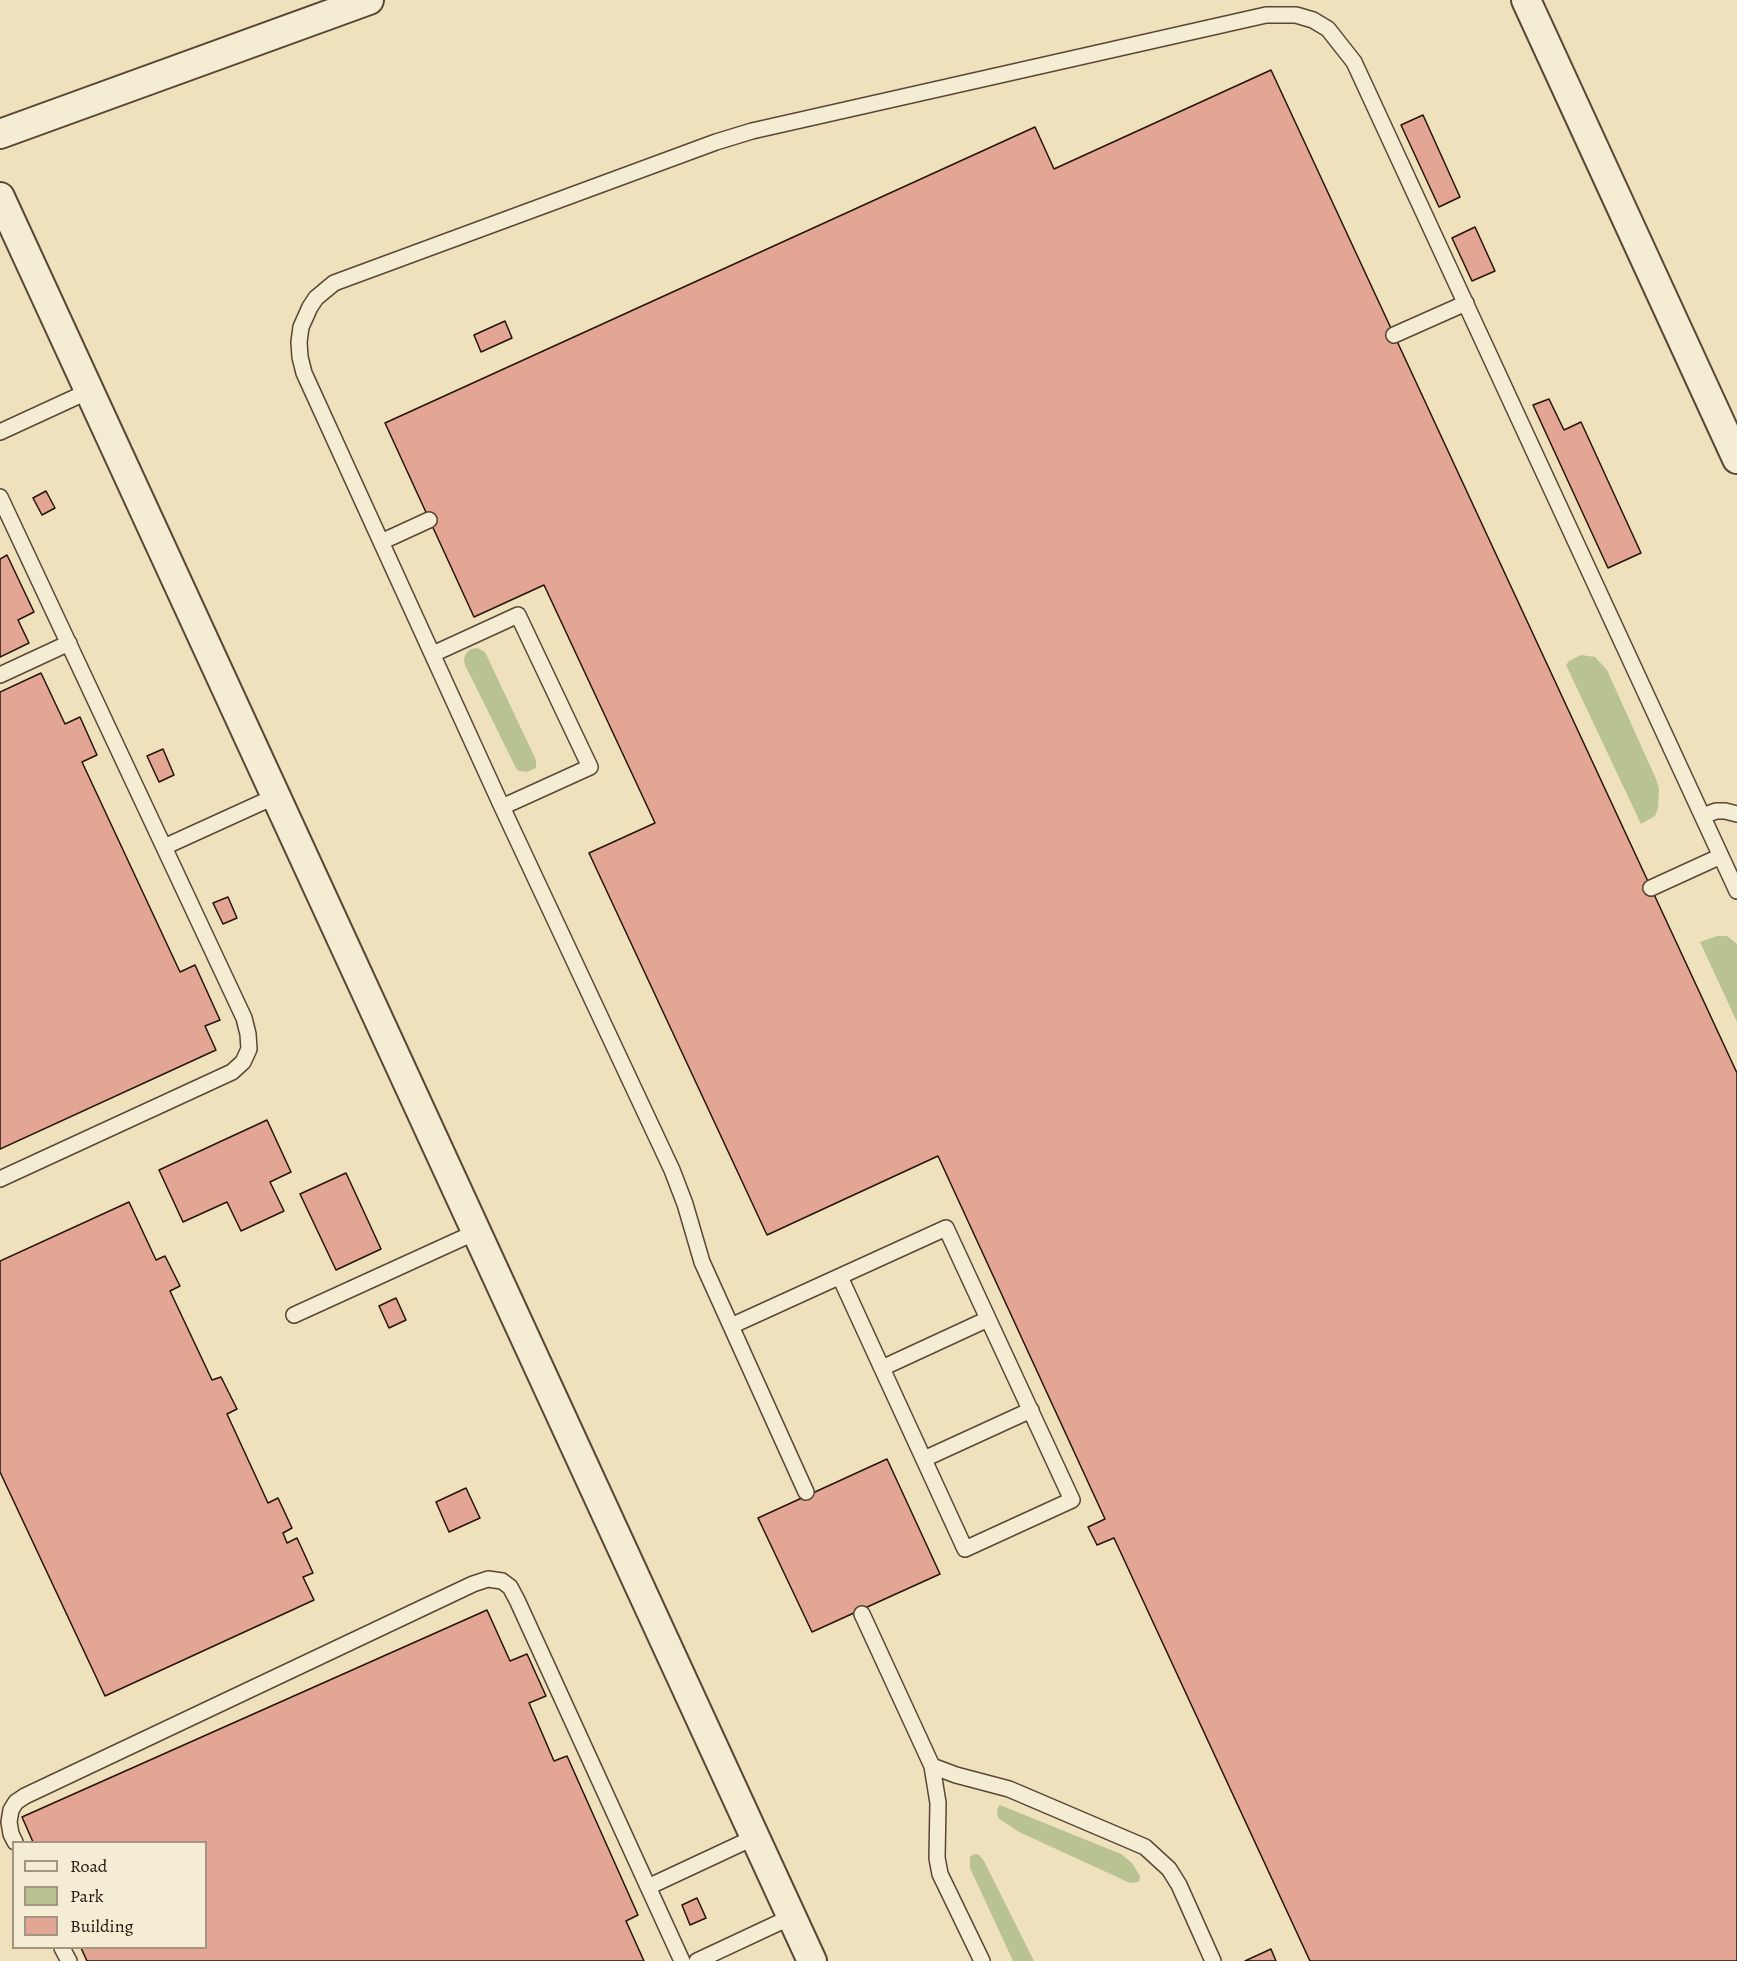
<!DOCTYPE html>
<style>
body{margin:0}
#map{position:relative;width:1737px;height:1961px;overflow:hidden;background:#f0e1bd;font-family:Alegreya,serif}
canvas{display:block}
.legend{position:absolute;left:12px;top:1841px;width:195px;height:108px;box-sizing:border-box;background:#f5ecd4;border:2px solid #a29683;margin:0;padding:8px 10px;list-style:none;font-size:18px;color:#251409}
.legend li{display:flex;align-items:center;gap:12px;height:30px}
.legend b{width:30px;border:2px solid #a29683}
</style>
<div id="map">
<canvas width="1737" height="1961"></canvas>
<ul class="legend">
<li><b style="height:8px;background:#f5ecd4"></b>Road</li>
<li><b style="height:16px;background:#b9c392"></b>Park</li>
<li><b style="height:16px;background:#e3a695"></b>Building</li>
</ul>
</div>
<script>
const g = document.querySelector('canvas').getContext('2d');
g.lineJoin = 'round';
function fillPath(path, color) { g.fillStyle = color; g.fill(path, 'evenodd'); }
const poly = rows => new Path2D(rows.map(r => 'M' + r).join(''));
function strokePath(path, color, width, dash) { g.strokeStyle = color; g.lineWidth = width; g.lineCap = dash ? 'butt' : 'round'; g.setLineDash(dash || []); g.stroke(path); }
const green = poly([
 [478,648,485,652,536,760,536,768,527,772,519,771,516,768,465,665,464,658,467,652,471,649],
 [1581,655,1595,657,1607,670,1656,779,1659,789,1658,808,1655,816,1641,824,1566,665,1569,661],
 [1717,936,1727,936,1737,944,1737,1022,1700,942],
 [1000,1805,1121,1854,1132,1863,1140,1876,1139,1882,1130,1883,1019,1832,998,1818,997,1809],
 [974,1854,979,1855,984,1861,1034,1961,1013,1961,970,1868,970,1857]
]);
const building = poly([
 [1271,70,1737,1073,1737,1961,1310,1961,1114,1538,1097,1545,1088,1527,1105,1519,938,1156,767,1235,589,853,655,823,544,585,474,617,385,423,1035,127,1054,169,1271,70],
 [1423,115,1460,197,1439,207,1401,125,1423,115],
 [1475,227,1495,271,1472,281,1452,238,1475,227],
 [505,321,512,338,481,352,474,335,505,321],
 [1549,399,1564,430,1581,422,1641,553,1608,568,1533,405,1549,399],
 [46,491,55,508,42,515,33,498,46,491],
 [7,555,34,612,18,620,29,643,0,657,0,559,7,555],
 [41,673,65,724,80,717,97,755,82,762,180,972,195,965,220,1020,205,1026,216,1050,0,1149,0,692,41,673],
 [163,749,174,775,159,782,147,756,163,749],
 [228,897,237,918,223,924,213,903,228,897],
 [267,1120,291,1172,270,1182,284,1211,241,1231,227,1202,183,1222,159,1170,267,1120],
 [346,1173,381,1249,336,1270,300,1194,346,1173],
 [129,1202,156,1260,165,1256,180,1286,170,1291,212,1380,221,1377,237,1409,227,1414,268,1503,278,1498,292,1528,283,1533,287,1543,297,1538,313,1573,303,1577,314,1600,105,1696,0,1472,0,1261,129,1202],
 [396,1298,406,1320,389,1328,379,1306,396,1298],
 [887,1459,940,1574,812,1632,758,1518,887,1459],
 [466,1488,480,1518,449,1532,436,1502,466,1488],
 [487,1610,510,1661,527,1654,546,1696,529,1703,554,1761,567,1756,638,1915,626,1921,644,1961,87,1961,81,1948,206,1948,206,1842,33,1842,22,1817,487,1610],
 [697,1898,706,1918,690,1925,682,1905,697,1898],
 [1271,1949,1276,1961,1245,1961,1271,1949]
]);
const service = poly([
 [1394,335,1466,303],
 [0,432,89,391],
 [0,497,244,1018,248,1034,249,1049,243,1062,232,1072,0,1179],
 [381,542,429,520],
 [433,654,518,615,590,767,502,807],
 [0,675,69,643],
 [1703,816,1716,811,1725,811,1737,814],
 [164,847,276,796],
 [1651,888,1721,856],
 [294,1315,476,1232],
 [731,1326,946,1228,1072,1500,965,1549,840,1277],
 [882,1368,988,1319],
 [924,1459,1031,1410],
 [806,1492,702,1262,685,1204,672,1170,502,807,304,373,300,357,299,342,301,327,310,307,316,298,334,283,716,142,752,131,1266,15,1296,15,1313,20,1328,29,1354,62,1737,891],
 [862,1614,932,1766,938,1803,937,1858,940,1874,982,1961],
 [932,1766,956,1775,1009,1789,1145,1847,1169,1869,1179,1885,1213,1961],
 [15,1842,11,1834,9,1822,11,1810,16,1802,25,1796,473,1584,488,1579,502,1581,510,1587,517,1600,682,1961],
 [648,1887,755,1837],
 [62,1948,69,1961],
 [697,1961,791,1917]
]);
const minor = poly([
 [1526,0,1737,459],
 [0,134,369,0],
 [0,197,812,1961]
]);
fillPath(green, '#b9c392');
fillPath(building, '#e3a695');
strokePath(building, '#251409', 1.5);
strokePath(service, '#584736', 18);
strokePath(minor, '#584736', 32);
strokePath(service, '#f5ecd4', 15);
strokePath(minor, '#f5ecd4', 28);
</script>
